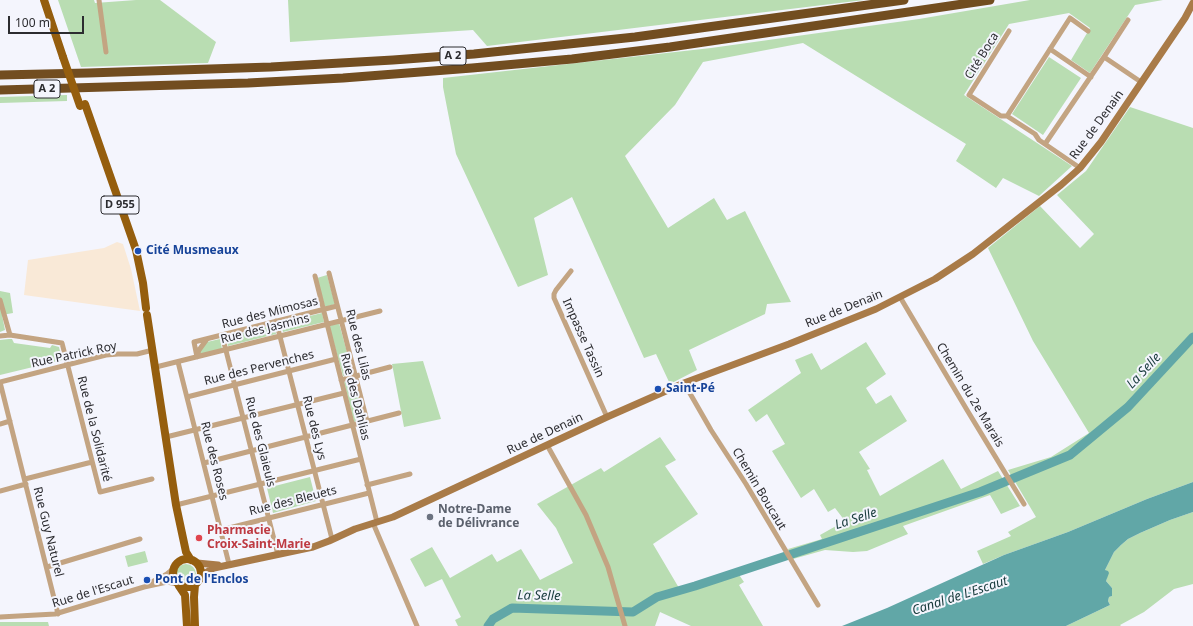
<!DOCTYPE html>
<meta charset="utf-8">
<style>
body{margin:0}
#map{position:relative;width:1193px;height:626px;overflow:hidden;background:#f4f5fd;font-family:"Noto Sans",sans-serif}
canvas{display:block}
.scale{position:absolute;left:8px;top:16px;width:76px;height:18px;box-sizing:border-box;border:2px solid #2c2c30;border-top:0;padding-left:5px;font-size:12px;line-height:14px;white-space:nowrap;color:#2c2c30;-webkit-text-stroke:3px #f4f5fd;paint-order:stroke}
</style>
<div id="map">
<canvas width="1193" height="626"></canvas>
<div class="scale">100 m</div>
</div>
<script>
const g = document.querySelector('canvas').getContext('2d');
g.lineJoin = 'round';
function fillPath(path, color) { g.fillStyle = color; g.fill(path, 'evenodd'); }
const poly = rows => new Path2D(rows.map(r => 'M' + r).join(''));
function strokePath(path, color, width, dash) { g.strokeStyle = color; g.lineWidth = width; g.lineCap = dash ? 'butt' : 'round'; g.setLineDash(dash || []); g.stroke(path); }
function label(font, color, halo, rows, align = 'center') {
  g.font = font + ' "Noto Sans",sans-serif'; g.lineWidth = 4; g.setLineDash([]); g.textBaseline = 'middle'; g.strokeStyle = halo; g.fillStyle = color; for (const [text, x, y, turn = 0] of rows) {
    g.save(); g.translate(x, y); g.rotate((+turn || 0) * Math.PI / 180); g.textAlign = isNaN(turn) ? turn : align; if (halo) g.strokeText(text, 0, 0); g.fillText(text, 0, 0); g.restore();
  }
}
const industrial = poly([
 [117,242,123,244,131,269,140,311,24,295,28,260,104,248]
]);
const green = poly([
 [58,0,94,0,95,3,136,0,160,0,216,42,208,63,81,67],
 [288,0,864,0,487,46,473,30,290,42],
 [1030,0,1163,0,1135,5,1090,73,1071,60,1090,28,1069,13,1009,24,964,95,1072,166,1039,196,1003,178,996,188,956,161,966,144,803,43,703,62,675,105,625,156,668,228,714,198,727,220,745,211,791,302,767,304,765,314,689,350,697,370,670,384,656,354,644,358,572,197,534,218,548,275,518,287,456,154,443,87,443,78,711,48,919,19],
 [1049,57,1081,78,1043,135,1012,114],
 [67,95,67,101,0,103,0,97],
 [1130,107,1193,128,1193,482,1147,499,1068,532,1004,555,983,564,977,551,1011,536,1008,532,1036,517,1008,470,1051,457,1089,433,1033,341,988,248,1040,206,1080,248,1094,234,1057,195,1086,171],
 [327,275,335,304,325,307,317,278],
 [0,291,10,293,13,313,2,315,5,330,0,332],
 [322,313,324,322,283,332,281,323],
 [339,323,353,374,343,376,329,326],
 [274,325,276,334,228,346,226,337],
 [9,339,12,339,14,343,50,348,52,345,59,347,62,360,0,375,0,340],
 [220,339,222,349,199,355,199,352,207,342],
 [866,342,886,374,866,388,876,404,891,395,907,421,859,452,870,469,867,470,880,496,943,459,961,489,998,471,1020,506,1001,514,990,495,903,526,908,534,867,551,853,552,825,550,793,559,788,549,822,539,820,535,845,521,835,508,828,512,814,489,801,498,772,451,785,444,767,414,756,422,748,410,801,373,795,360,812,353,821,370],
 [423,361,441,419,404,427,392,364],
 [354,380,364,419,354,422,344,382],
 [660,437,676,460,665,466,698,514,653,544,679,588,735,569,744,582,739,585,763,626,691,626,660,612,655,626,458,626,455,620,461,617,442,579,425,587,410,559,432,547,450,578,492,554,497,562,521,549,540,580,573,563,556,528,537,504,601,468,604,472],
 [310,477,316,501,273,513,267,488],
 [1193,512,1193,584,1174,589,1144,612,1120,625,1121,626,1066,626,1110,605,1108,601,1109,597,1112,596,1112,588,1106,581,1107,577,1105,570,1114,552,1121,545,1128,539,1140,533,1170,520],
 [145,551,148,562,128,567,125,556],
 '176 574a10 10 0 1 1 20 0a10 10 0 1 1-20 0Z',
 [0,622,48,622,49,626,0,626]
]);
const water = poly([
 [1193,482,1193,512,1170,520,1140,533,1128,539,1121,545,1114,552,1105,570,1108,571,1109,573,1106,581,1112,588,1112,596,1109,597,1108,601,1110,605,1066,626,842,626,887,608,1004,555,1068,532,1147,499]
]);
const river = poly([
 [488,626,493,619,512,608,633,612,657,597,695,586,980,492,1070,455,1128,407,1193,337]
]);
const street = poly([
 [99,0,106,52],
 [1050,49,1091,77],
 [1104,57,1141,82],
 [1007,116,1001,116,969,95,1009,31],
 [1045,144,1104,57,1128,20],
 [1080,168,1039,140,1035,134,1007,116,1070,18,1088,31],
 [571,271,556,290,554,294,554,298,607,417],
 [329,273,367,421],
 [315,276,377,522],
 [900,297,967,410,1024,504],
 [0,300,10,335],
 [276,321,332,539],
 [222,335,278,555],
 [0,336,10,335,62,343,100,492,152,479],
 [197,356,199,350,207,339],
 [197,357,194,342,337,306],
 [178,362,229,564],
 [156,367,380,311],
 [341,380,390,367],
 [0,382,58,614],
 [0,382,106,355,118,354,137,354,153,350],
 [684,383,711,430,746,484,818,605],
 [187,397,336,359],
 [0,424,10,421],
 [166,437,344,393],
 [547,445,586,515,608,567,625,626],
 [204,463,399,413],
 [25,479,92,462],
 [367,485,410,474],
 [0,491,26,484],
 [176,505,361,459],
 [373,523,417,626],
 [221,530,369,493],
 [47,567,140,539],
 [148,584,167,574,173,569],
 [0,617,55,614,144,587,167,582,177,584]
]);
const secondary = poly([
 [197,563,218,565],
 [200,577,205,573,214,568,313,547,329,541,355,529,393,517,607,417,684,383,789,344,876,309,935,279,973,254,1061,185,1080,168,1101,142,1185,18,1193,3]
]);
const primary = poly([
 [44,0,63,57],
 [85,104,136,250,143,283,146,308],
 [147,315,176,505,186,552,191,560],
 '173 573a14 14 0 1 1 28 0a14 14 0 1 1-28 0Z',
 [179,586,185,595,187,626],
 [195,626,194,597,195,585]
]);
const highway = poly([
 [0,75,88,73,271,67,393,60,474,54,635,37,904,0],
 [0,90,248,83,343,78,472,68,572,59,670,47,990,0]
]);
const primaryBridge = poly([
 [63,57,80,106]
]);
const markers = [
 [138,251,4,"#1a4fb4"],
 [658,389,4,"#1a4fb4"],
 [430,517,4,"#6b7280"],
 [199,538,4,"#e0444e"],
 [147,580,4,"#1a4fb4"]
];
const shields = [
 [453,56,26],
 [47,89,26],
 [120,205,38]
];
const shieldNames = [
 ["A 2",453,56],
 ["A 2",47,89],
 ["D 955",120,205]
];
const streetNames = [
 ["Cité Boca",982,56,-58],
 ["Rue de Denain",1097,125,-54],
 ["Rue de Denain",844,309,-22],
 ["Rue des Mimosas",270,313,-14],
 ["Rue des Jasmins",265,329,-14],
 ["Impasse Tassin",583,338,66],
 ["Rue des Lilas",358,345,76],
 ["Rue Patrick Roy",74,355,-12],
 ["Rue des Pervenches",259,368,-14],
 ["Chemin du 2e Marais",970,395,59],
 ["Rue des Dahlias",355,397,76],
 ["Rue des Lys",314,428,76],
 ["Rue de la Solidarité",94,429,76],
 ["Rue de Denain",545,434,-25],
 ["Rue des Glaieuls",260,442,76],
 ["Rue des Roses",214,461,76],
 ["Chemin Boucaut",759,489,59],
 ["Rue des Bleuets",293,501,-14],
 ["Rue Guy Naturel",48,532,76],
 ["Rue de l'Escaut",93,592,-17]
];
const transitNames = [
 ["Cité Musmeaux",146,251],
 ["Saint-Pé",666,389],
 ["Pont de l'Enclos",155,580]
];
const worshipNames = [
 ["Notre-Dame",438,510],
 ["de Délivrance",438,524]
];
const healthNames = [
 ["Pharmacie",207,531],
 ["Croix-Saint-Marie",207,545]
];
const waterNames = [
 ["La Selle",1144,371,-47],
 ["La Selle",856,519,-18],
 ["La Selle",539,596,1],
 ["Canal de L'Escaut",960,596,-18]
];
fillPath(industrial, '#f9e9d7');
fillPath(green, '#b9ddb2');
fillPath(water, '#61a7a7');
strokePath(river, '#61a7a7', 9);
strokePath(street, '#c3a482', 5);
strokePath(secondary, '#a97b48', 7);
strokePath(primary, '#955e0e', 8);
strokePath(highway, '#724d20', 9);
strokePath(primaryBridge, '#955e0e', 8);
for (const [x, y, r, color] of markers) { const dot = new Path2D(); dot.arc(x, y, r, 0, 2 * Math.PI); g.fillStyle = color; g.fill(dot); strokePath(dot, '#f4f5fd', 1.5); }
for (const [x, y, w] of shields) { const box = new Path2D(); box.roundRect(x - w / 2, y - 9, w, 18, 3); g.fillStyle = '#f4f5fd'; g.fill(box); strokePath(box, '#2c2c30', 1); }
label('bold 11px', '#2c2c30', null, shieldNames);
label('12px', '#2c2c30', '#f4f5fd', streetNames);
label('bold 12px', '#164399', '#f4f5fd', transitNames, 'left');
label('bold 12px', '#5b616d', '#f4f5fd', worshipNames, 'left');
label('bold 12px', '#be3a42', '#f4f5fd', healthNames, 'left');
label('italic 13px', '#183b3c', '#f4f5fd', waterNames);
</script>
